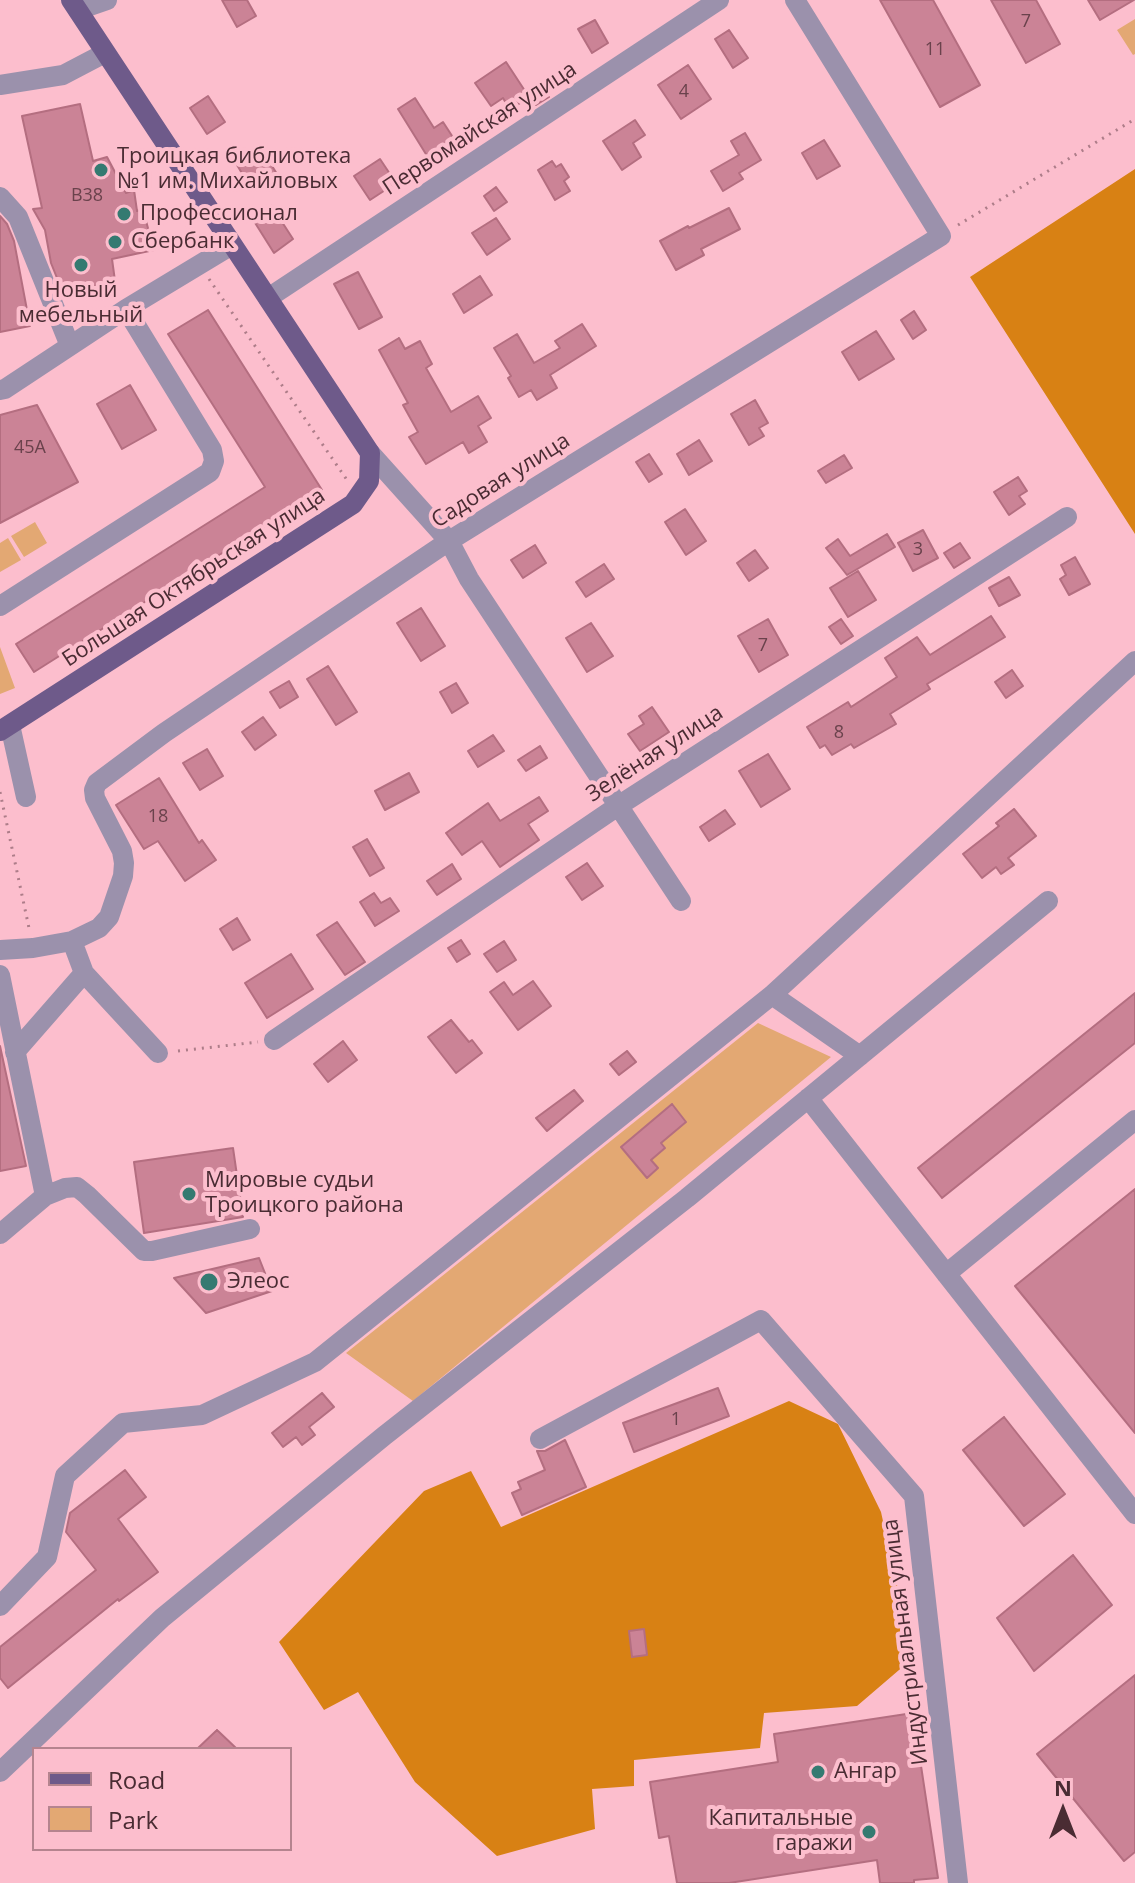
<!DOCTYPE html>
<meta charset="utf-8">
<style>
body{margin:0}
#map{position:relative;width:1135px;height:1883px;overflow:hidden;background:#fcbecd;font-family:"Open Sans",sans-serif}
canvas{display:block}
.legend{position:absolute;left:32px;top:1747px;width:260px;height:104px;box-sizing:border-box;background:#fcbecd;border:2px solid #b5848f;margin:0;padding:10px 14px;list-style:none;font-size:24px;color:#4a2c33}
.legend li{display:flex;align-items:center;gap:16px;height:40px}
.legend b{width:40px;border:2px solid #b5848f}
.north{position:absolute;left:1023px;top:1771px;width:80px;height:80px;-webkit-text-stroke:6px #fcbecd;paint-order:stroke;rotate:0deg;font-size:22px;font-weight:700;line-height:32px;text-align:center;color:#4a2c33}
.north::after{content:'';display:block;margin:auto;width:28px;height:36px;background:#4a2c33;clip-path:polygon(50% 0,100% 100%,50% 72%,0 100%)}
</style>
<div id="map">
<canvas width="1135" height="1883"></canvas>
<ul class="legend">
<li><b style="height:10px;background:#6e5a8a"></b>Road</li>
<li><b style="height:22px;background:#e3a873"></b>Park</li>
</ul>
<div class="north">N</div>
</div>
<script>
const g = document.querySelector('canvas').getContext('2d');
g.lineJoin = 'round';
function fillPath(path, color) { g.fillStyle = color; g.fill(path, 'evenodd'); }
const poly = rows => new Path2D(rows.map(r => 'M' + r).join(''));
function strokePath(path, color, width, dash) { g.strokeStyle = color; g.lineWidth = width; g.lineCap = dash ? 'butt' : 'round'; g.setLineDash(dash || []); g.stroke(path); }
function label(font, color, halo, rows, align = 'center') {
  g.font = font + ' "Open Sans",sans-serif'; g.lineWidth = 8; g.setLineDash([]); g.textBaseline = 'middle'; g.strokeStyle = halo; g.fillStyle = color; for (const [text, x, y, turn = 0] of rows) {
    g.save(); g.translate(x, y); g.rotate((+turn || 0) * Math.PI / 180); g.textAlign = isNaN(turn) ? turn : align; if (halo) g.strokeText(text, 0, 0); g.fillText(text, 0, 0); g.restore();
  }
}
const green = poly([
 [1135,19,1135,54,1133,55,1117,30],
 [35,522,47,543,24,557,11,536],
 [8,538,21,560,0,572,0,543],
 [0,647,15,688,0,694],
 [758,1023,831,1057,413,1401,346,1353]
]);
const forest = poly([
 [1135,169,1135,534,970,277],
 [789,1401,838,1424,881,1512,913,1658,857,1706,764,1713,760,1748,634,1760,634,1786,592,1789,595,1829,497,1856,415,1782,358,1692,324,1710,279,1642,424,1491,471,1471,501,1527]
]);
const building = poly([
 [222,0,247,0,256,16,237,27,222,0],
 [880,0,933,0,980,85,940,107,880,0],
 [991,0,1036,0,1060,44,1026,63,991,0],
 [1088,0,1134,0,1100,20,1088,0],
 [595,20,608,43,592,53,578,29,595,20],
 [729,30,748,58,733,68,715,39,729,30],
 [506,62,529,97,510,110,503,98,491,106,475,83,506,62],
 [688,65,711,99,681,119,658,85,688,65],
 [544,90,549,97,536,105,531,98,544,90],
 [208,96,225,122,207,134,190,108,208,96],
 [415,98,434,128,443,122,456,142,429,159,398,109,415,98],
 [80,104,93,161,107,157,126,193,134,190,137,211,143,210,154,250,112,259,115,281,63,293,51,263,45,230,33,209,42,208,22,116,80,104],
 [635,120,645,135,633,143,641,157,622,170,603,141,635,120],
 [745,133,761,160,739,173,743,179,723,191,711,171,739,155,731,141,745,133],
 [824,140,840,166,817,179,802,153,824,140],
 [262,150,277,174,252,190,237,165,262,150],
 [380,159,396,183,370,200,354,176,380,159],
 [552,161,556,167,561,164,569,177,564,181,570,191,555,200,538,170,552,161],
 [496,187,507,202,494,211,484,196,496,187],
 [271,205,293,239,274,253,252,218,271,205],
 [729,208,740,229,701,249,704,255,676,270,660,241,688,226,689,228,729,208],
 [0,216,7,224,14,241,30,326,0,332,0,216],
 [496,218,510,239,487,255,472,233,496,218],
 [358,272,382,317,359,329,334,284,358,272],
 [480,276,492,295,464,313,453,294,480,276],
 [208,310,322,490,34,672,16,644,265,487,168,334,208,310],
 [914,311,926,330,913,339,901,320,914,311],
 [582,324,596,346,550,375,557,388,537,400,531,390,519,397,508,378,511,376,494,348,517,334,534,363,560,348,555,341,582,324],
 [876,331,894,359,859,380,842,352,876,331],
 [399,338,405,349,420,341,432,364,426,368,451,412,478,396,491,418,478,426,487,442,469,453,463,442,426,464,409,437,418,432,403,405,408,403,379,350,399,338],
 [130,385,156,430,122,449,97,404,130,385],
 [755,400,768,423,759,428,764,436,749,445,731,414,755,400],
 [37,405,78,482,0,523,0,415,37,405],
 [699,440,712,461,689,475,677,454,699,440],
 [649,454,662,474,649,482,636,462,649,454],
 [844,455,852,468,826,483,818,471,844,455],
 [1018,477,1027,491,1019,496,1025,504,1009,515,994,492,1018,477],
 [685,509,706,541,686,555,665,522,685,509],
 [923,530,938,558,913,571,898,543,923,530],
 [887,534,895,547,847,575,826,548,838,539,850,556,887,534],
 [960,543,970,558,954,568,944,553,960,543],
 [535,545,546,563,523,578,511,560,535,545],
 [755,550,768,568,749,581,737,563,755,550],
 [1075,557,1090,584,1069,595,1060,579,1066,575,1061,565,1075,557],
 [604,564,614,579,586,597,576,582,604,564],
 [858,571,876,600,848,617,830,588,858,571],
 [1009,577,1020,595,999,606,989,588,1009,577],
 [421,608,445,646,421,661,397,623,421,608],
 [991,616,1005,637,927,684,930,689,890,714,896,724,854,748,851,744,832,755,825,745,820,748,807,727,848,702,851,707,897,677,885,658,917,637,930,655,991,616],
 [768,619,788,655,759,672,738,636,768,619],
 [841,619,853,636,841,644,829,627,841,619],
 [591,623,613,656,587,672,566,638,591,623],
 [328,666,357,712,336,725,307,679,328,666],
 [1012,670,1023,686,1006,698,995,682,1012,670],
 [289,681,298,697,280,708,270,692,289,681],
 [456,683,468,703,452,713,440,692,456,683],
 [652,707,669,732,640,751,628,734,644,724,639,716,652,707],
 [263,717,276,735,255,750,242,732,263,717],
 [493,735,504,751,478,767,468,751,493,735],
 [540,746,547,758,526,771,518,760,540,746],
 [207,749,223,776,200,790,183,763,207,749],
 [768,754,790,789,761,807,739,771,768,754],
 [409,773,419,792,385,810,375,791,409,773],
 [159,778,199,843,202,840,216,860,185,881,158,841,144,849,116,805,159,778],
 [539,797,548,811,528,824,539,840,500,867,482,841,462,855,446,833,488,803,500,821,539,797],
 [1014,809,1036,836,1008,858,1014,865,1001,874,996,867,982,878,963,854,999,826,996,823,1014,809],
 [725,810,735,824,709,841,700,827,725,810],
 [367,839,384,868,370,876,353,847,367,839],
 [587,863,603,886,582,900,566,877,587,863],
 [452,864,461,879,437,895,427,881,452,864],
 [374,893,381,903,390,898,399,911,375,926,360,902,374,893],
 [237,918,250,940,233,950,220,929,237,918],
 [337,922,365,962,345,975,317,935,337,922],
 [461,940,470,954,457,962,448,948,461,940],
 [504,941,516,960,497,972,484,954,504,941],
 [291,954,313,989,267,1018,245,983,291,954],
 [533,981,551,1006,518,1030,490,992,504,982,513,995,533,981],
 [1135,993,1135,1043,942,1198,918,1168,1135,993],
 [451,1020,469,1042,472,1040,482,1053,456,1073,428,1037,451,1020],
 [343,1041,357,1060,328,1082,314,1064,343,1041],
 [0,1046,26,1166,0,1171,0,1046],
 [627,1051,636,1062,619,1075,610,1064,627,1051],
 [574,1090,583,1101,547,1131,536,1118,574,1090],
 [672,1104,686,1122,661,1143,665,1148,651,1160,658,1168,647,1178,621,1147,672,1104],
 [233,1148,243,1217,144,1233,134,1162,233,1148],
 [1135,1189,1135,1433,1015,1286,1135,1189],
 [259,1258,272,1291,206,1313,174,1278,259,1258],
 [718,1388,729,1416,634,1452,623,1423,718,1388],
 [322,1393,334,1407,309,1427,315,1435,302,1445,296,1437,283,1447,272,1433,322,1393],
 [1004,1417,1065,1494,1024,1526,963,1450,1004,1417],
 [565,1440,586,1487,522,1515,512,1493,521,1489,518,1482,545,1470,537,1451,545,1451,565,1440],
 [125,1470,146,1497,118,1519,158,1572,119,1601,118,1599,8,1688,0,1678,0,1647,96,1570,66,1532,70,1513,125,1470],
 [1073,1555,1112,1605,1034,1671,997,1618,1073,1555],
 [644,1629,647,1655,632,1657,629,1631,644,1629],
 [1135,1675,1135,1852,1124,1861,1037,1754,1135,1675],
 [913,1713,938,1878,914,1880,914,1883,880,1883,877,1860,729,1883,677,1883,669,1836,659,1838,650,1782,778,1762,774,1734,913,1713],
 [217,1730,237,1749,197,1749,217,1730]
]);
const path = poly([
 [958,225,1135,119],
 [209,279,347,480],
 [0,792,29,928],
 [178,1051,258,1042]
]);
const minor = poly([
 [78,10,107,0],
 [0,85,63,75,105,53],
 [0,197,18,217,70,346],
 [268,298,719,0],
 [0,390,5,389,126,309,232,245],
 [370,453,449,541,469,579,681,901],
 [0,606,210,472,214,461,212,450,126,309],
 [10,725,26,797],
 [72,941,84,973,158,1053],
 [0,950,33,948,72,941,99,928,109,917,123,876,124,863,122,851,95,798,94,790,97,783,164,733,449,541,941,236,795,0],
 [0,975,45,1196,65,1188,77,1187,87,1195,144,1251,152,1251,250,1229],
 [772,995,860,1056],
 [274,1040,618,806,1067,517],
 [15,1052,84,973],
 [808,1098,1135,1514],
 [0,1234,45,1196],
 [946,1274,1135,1120],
 [540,1439,761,1320,914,1496,958,1883],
 [0,1606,47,1557,65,1476,123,1423,202,1415,315,1362,772,995,1135,661],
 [0,1772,162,1618,384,1436,687,1198,1048,901]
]);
const major = poly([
 [0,731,353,504,369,481,370,453,71,0]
]);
const markers = [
 [101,170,8,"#357a71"],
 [124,214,8,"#357a71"],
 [115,242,8,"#357a71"],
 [81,265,8,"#357a71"],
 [189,1194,8,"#357a71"],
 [209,1282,10,"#357a71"],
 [818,1772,8,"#357a71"],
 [869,1832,8,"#357a71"]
];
const numberNames = [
 ["7",1026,22],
 ["11",935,50],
 ["4",684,92],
 ["В38",87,196],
 ["45А",30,448],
 ["3",918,550],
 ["7",763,646],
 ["8",839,733],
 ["18",158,817],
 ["1",676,1420]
];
const streetNames = [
 ["Первомайская улица",480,129,-33],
 ["Садовая улица",501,481,-32],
 ["Большая Октябрьская улица",194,578,-33],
 ["Зелёная улица",655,754,-33],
 ["Индустриальная улица",906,1642,-97]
];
const poiNames = [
 ["Троицкая библиотека",117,157],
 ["№1 им. Михайловых",117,182],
 ["Профессионал",140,214],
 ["Сбербанк",131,242],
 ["Новый",81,291,"center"],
 ["мебельный",81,316,"center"],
 ["Мировые судьи",205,1181],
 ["Троицкого района",205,1206],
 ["Элеос",227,1282],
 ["Ангар",834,1772],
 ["Капитальные",853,1819,"right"],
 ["гаражи",853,1844,"right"]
];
fillPath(green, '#e3a873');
fillPath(forest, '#d88114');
fillPath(building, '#cb8396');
strokePath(building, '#b46e80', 2);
strokePath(path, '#ad7d89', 3, [2, 6]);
strokePath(minor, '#9b91ac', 20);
strokePath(major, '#6e5a8a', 20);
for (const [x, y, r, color] of markers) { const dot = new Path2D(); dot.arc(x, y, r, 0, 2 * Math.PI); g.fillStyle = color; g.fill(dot); strokePath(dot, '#fcbecd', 3); }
label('18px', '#6a424c', null, numberNames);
label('22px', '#4a2c33', '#fcbecd', streetNames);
label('22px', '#4a2c33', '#fcbecd', poiNames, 'left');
</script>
